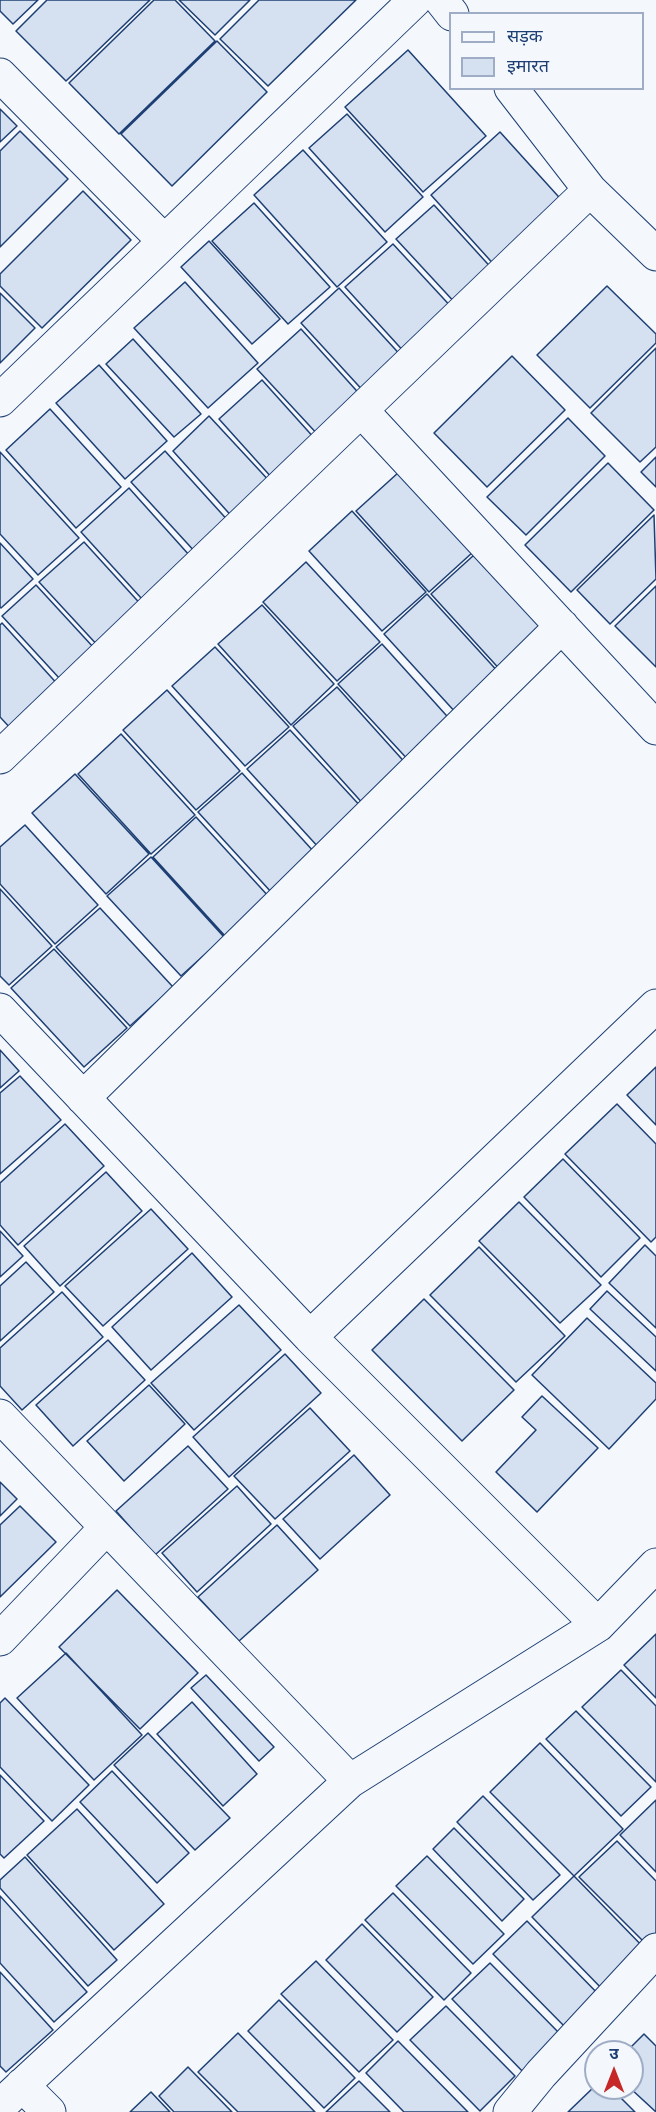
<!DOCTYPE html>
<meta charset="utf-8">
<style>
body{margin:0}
#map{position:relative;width:656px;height:2112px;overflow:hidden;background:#f4f7fb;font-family:Arial,"Noto Sans Devanagari",sans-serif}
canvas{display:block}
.legend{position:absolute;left:449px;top:12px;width:195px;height:78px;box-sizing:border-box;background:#f4f7fb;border:2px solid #9eadc5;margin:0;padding:8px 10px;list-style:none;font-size:18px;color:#1d3f73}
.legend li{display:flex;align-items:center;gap:12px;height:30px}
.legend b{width:30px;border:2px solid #9eadc5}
.north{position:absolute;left:584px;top:2040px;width:60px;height:60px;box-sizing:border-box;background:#f4f7fb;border:2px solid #9eadc5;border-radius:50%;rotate:0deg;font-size:16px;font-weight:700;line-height:24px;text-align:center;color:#1d3f73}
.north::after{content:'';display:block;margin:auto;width:21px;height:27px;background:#c62828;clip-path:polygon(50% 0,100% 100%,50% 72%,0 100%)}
</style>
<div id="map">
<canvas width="656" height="2112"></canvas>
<ul class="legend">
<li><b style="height:8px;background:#f4f7fb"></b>सड़क</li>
<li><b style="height:16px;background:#d5e0f0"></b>इमारत</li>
</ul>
<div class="north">उ</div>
</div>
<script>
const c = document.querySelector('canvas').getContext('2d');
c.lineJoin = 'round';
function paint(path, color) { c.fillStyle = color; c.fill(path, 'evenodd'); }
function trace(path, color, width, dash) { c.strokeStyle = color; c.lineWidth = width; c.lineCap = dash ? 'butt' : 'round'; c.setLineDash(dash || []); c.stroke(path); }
const building = new Path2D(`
 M0,0H38L13,24L0,11Z
 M47,0H150L66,81L16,31Z
 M154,0H175L215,41L119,134L69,83Z
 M179,0H250L215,35Z
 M259,0H356L268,86L220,39Z
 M217,41L267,92L172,186L121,134Z
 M408,50L486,136L423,192L345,107Z
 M0,109L17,126L0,142Z
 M347,114L423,197L385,232L309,148Z
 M20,131L68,179L0,247V151Z
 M500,132L567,206L498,269L431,195Z
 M303,150L387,242L337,287L254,195Z
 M83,191L131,240L42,328L0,286V274Z
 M254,203L330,287L288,324L212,241Z
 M434,205L496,273L458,306L396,239Z
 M209,241L280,319L252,344L181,267Z
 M393,244L455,311L407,355L345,287Z
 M185,282L258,363L208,408L134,328Z
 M607,286L656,334V343L590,408L537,355Z
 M339,288L405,360L367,395L301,323Z
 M0,293L35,328L0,363Z
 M301,329L364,399L320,437L257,369Z
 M133,339L201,414L174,437L106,364Z
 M656,348V447L640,462L591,413Z
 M512,356L565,410L487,487L434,433Z
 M99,365L167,441L125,479L56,403Z
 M262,380L316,440L273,479L219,419Z
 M50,409L121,487L76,528L6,450Z
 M209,416L273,485L235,520L173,451Z
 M568,418L605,456L526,535L487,497Z
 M165,451L231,524L197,554L131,482Z
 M0,452L79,538L38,575L0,534Z
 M656,457V487L641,472Z
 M608,463L654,510L571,592L525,545Z
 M399,472L473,552L429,592L356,511Z
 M129,488L190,556L142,599L81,532Z
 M352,511L426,592L382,631L309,551Z
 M654,515L656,579L610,624L577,590Z
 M84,542L145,609L100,648L39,582Z
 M0,543L33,579L1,608L0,607Z
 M474,555L548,634L504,674L431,594Z
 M306,562L380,642L337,681L263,602Z
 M36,585L94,648L60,679L2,616Z
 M656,586V667L615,626Z
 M427,594L501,675L457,714L384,634Z
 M262,605L334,684L291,725L218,644Z
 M2,623L61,688L13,731L0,717V625Z
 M382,644L455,725L412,764L338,684Z
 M215,647L289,727L245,766L172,686Z
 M337,687L409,767L366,807L293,726Z
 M167,690L240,771L196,810L123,730Z
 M290,730L364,810L320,849L247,769Z
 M121,734L195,815L151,854L78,774Z
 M242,773L315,853L272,893L198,812Z
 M75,774L149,854L106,894L32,813Z
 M196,817L270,898L226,937L153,857Z
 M25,825L98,905L55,944L0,884V847Z
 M151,857L224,937L181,976L107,896Z
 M0,889L52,946L9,985L0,976Z
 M100,908L173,987L130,1026L56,947Z
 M54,949L127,1028L84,1067L11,988Z
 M0,1050L19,1071L0,1088Z
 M656,1067V1125L627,1095Z
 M20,1076L61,1120L0,1174V1093Z
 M617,1104L656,1144V1237L651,1242L565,1154Z
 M65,1124L104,1166L18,1245L0,1225V1183Z
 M563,1159L640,1238L601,1277L524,1197Z
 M106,1172L142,1211L60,1286L24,1246Z
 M519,1202L601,1285L560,1323L479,1241Z
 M151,1209L188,1249L103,1326L65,1286Z
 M0,1231L23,1256L0,1277Z
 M645,1245L656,1256V1328L609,1283Z
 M479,1247L565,1336L516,1382L430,1295Z
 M192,1253L232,1297L151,1370L112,1327Z
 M26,1262L54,1292L0,1341V1286Z
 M607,1291L656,1337V1371L590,1309Z
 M62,1292L103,1337L22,1410L0,1386V1348Z
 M424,1299L514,1390L462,1441L372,1350Z
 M239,1305L281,1350L194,1430L151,1383Z
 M587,1318L656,1383V1399L609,1449L532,1375Z
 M108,1340L145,1380L73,1446L36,1405Z
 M285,1354L321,1393L229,1477L193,1437Z
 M149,1385L185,1424L124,1481L87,1441Z
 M542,1396L598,1448L537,1512L496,1472L536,1430L522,1417Z
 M310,1408L350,1451L275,1519L234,1476Z
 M188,1446L228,1489L155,1555L116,1511Z
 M354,1455L390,1495L320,1559L283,1519Z
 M0,1482L17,1499L0,1516Z
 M237,1486L271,1524L197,1592L162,1553Z
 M20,1506L56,1542L0,1597V1525Z
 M277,1525L318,1570L239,1641L198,1597Z
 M117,1590L198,1673L140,1729L59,1647Z
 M656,1634V1698L624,1665Z
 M66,1653L142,1735L94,1780L17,1698Z
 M621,1670L656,1706V1782L582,1707Z
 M206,1675L274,1747L259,1761L191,1688Z
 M5,1698L89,1785L52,1821L0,1767V1703Z
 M192,1702L257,1774L223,1806L157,1734Z
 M576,1711L651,1787L621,1816L546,1739Z
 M148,1733L230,1818L195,1850L114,1765Z
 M540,1743L623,1829L574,1876L490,1792Z
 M112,1771L189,1853L157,1883L80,1802Z
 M0,1775L44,1821L4,1858L0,1854Z
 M483,1796L560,1875L533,1900L457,1822Z
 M656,1800V1872L620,1835Z
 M77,1809L164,1904L114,1950L27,1855Z
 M454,1828L524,1899L502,1921L433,1849Z
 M617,1841L656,1881V1943L650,1948L579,1877Z
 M427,1856L504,1934L473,1964L396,1886Z
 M25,1857L117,1960L88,1986L0,1888V1880Z
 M574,1876L650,1954L608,1995L532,1917Z
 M393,1893L471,1973L444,2000L365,1920Z
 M0,1896L87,1992L54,2022L0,1963Z
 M527,1921L604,2000L571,2033L493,1954Z
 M362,1924L433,1997L397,2032L326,1960Z
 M316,1961L393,2040L359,2072L281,1994Z
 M490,1963L565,2039L527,2076L452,1999Z
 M0,1972L53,2030L6,2072L0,2066Z
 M279,2000L355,2078L324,2108L248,2031Z
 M446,2006L515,2076L480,2111L410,2040Z
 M238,2033L315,2112H238L198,2072Z
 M644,2034L656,2046V2112L630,2088H632V2052H626Z
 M398,2041L468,2112H404L366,2073Z
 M188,2067L232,2112H174L159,2096Z
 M359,2081L390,2112H326Z
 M596,2085V2088H611L635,2112H568Z
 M151,2092L170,2112H130Z`);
paint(building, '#d5e0f0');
trace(building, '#1d3f73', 1.5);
const minor = new Path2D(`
 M441,0L452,14
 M0,75L164,241
 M511,88L590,190L656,254
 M0,400L415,0
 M361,410L656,728
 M0,757L590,190
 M0,1010L310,1337L598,1625
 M83,1098L562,626
 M310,1337L656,1006
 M0,1416L350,1781
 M0,1639L106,1528
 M22,2085L49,2112
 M0,2106L350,1781L598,1625L656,1565
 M510,2112L541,2074L656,1950`);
trace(minor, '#1d3f73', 35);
trace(minor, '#f4f7fb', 33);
</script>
